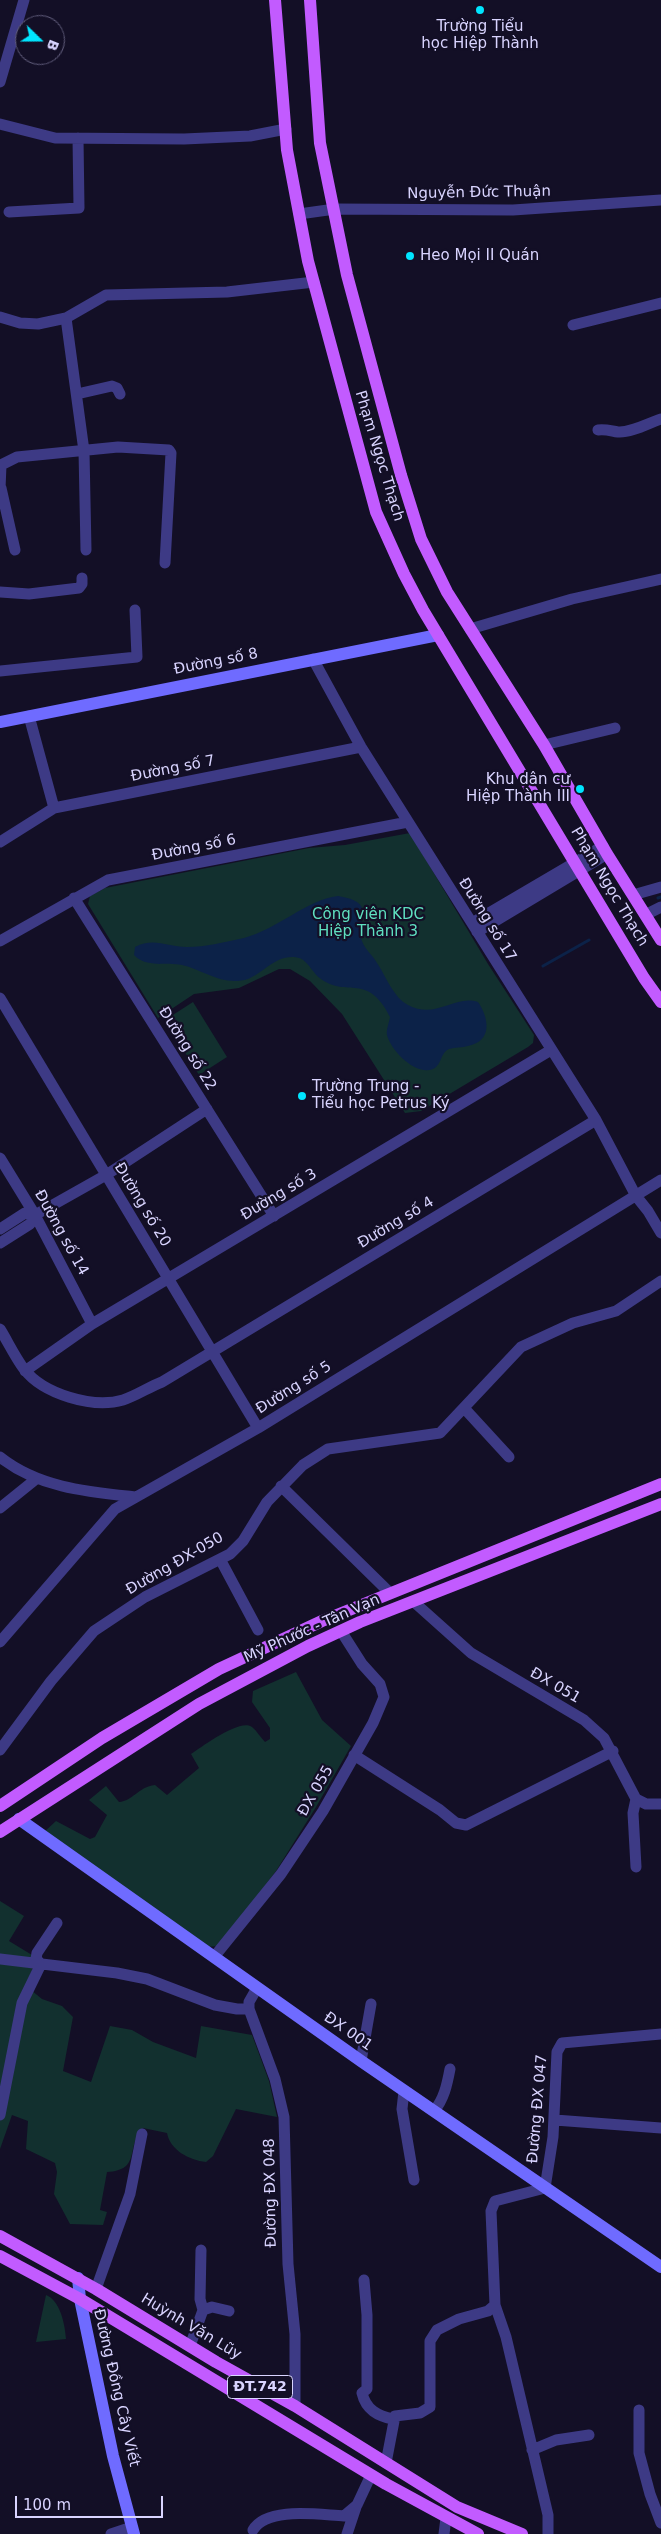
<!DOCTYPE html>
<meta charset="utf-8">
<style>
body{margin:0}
#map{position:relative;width:661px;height:2534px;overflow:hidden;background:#130f26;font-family:"DejaVu Sans",sans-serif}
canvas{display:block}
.north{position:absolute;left:15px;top:15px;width:50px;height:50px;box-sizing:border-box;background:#130f26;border:1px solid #625e7d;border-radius:50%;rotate:112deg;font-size:14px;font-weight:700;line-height:20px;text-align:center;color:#d9d4ff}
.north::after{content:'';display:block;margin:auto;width:18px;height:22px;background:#00e5ff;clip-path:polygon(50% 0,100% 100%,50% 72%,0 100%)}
.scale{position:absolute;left:15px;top:2496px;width:148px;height:22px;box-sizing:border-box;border:2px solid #d9d4ff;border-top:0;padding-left:6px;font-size:15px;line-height:18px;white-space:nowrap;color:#d9d4ff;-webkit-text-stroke:4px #130f26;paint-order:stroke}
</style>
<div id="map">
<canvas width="661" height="2534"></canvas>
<div class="north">B</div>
<div class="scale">100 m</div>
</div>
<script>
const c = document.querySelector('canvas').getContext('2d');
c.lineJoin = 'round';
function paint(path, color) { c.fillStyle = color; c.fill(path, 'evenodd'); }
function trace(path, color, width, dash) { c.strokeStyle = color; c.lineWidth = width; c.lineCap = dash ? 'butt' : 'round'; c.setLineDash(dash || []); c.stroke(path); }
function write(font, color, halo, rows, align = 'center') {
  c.font = font + ' "DejaVu Sans",sans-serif'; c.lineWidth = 4.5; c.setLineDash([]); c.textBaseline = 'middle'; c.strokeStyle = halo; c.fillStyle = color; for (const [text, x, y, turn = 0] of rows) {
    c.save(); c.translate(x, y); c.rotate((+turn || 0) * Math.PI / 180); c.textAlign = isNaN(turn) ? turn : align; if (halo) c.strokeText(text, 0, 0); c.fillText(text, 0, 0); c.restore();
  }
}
paint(new Path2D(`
 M410,833L488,964L534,1035L533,1043L528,1047L421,1111L405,1113L342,1014L310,981L290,969H279L239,988L194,994L158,1018L88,904L90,896L105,888L309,848L345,845Z
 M193,1002L227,1057L199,1075L165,1020Z
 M296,1672L322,1720L351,1746L316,1807L276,1871L219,1946L205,1947L43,1833L56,1821L90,1839L95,1837L107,1815L89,1800L106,1786L119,1802C133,1801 138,1787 155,1785L167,1795L199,1768L191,1754C202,1747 240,1718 252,1727C257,1731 260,1737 265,1742L270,1739V1728L252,1702L253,1691Z
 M0,1901L24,1916L9,1941L32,1955L34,1965L26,1986L42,1999L62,2006L73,2017L63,2071L91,2082L110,2026L132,2030L153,2042L196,2058L201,2026L252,2035L269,2081L277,2117L236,2109L213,2156L206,2162C189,2160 170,2150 167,2133L143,2128C125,2147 142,2170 107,2172L100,2210L107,2212L103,2225L70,2224L54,2194L57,2172L55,2163L26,2149L28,2121L12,2115L0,2149Z
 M46,2295C60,2300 65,2324 66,2339L36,2342Z`), '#12302f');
paint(new Path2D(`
 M338,896C380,903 354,920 362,941C365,950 373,955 377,963C386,976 393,997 408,1005C436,1020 455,994 478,1002C489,1018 493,1041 468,1046C462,1048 455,1047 449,1049C440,1053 442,1065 433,1069C416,1076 391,1051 387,1035C386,1030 389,1023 390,1017C368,972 347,998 321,979C310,971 307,956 292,957C274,957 263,973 248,979C223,987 204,970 182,965C167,962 146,968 134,955L135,947C154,937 167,947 187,947C205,947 226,942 244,938C278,929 306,900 338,896Z`), '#0c2248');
trace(new Path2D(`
 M658,898L661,897
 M543,966L589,940`), '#0c2248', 3);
trace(new Path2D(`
 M0,82L24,0
 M0,124L55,138L184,139L250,136L286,129
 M9,212L79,208L78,138
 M299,214L335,209L513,210L661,200
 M0,317L20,323L38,324L66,318L106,295L227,292L314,282
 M66,318L84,451L86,550
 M573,325L661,303
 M77,394L112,386L117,388L120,394
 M598,430C606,429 611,431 618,432C631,433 649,423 661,419
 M1,488L15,550
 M0,489L1,465L17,457L118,447L169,450L171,453L165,563
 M0,592L29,594L79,588L82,584V578
 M470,629L572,599L661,579
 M313,659L361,747L596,1120L636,1196L648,1211L661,1233
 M0,671L137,657L135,610
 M29,716L54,808
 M544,745L615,728
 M0,842L54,808L361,747
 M633,895L661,887
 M74,898L274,1216
 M645,915L661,907
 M472,923L603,846
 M477,932L607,854
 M0,941L108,880L408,822
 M0,998L258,1428
 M0,1158L35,1215L92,1324
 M0,1229L25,1213L35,1215
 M0,1243L30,1224L35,1215L106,1175L207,1109
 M0,1329C8,1342 15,1357 24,1369C43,1394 93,1409 123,1400C136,1396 149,1387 162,1382L596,1120
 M25,1371L92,1324L551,1050
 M464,1408L509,1457
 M0,1457C39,1488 89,1492 136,1497
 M281,1486L390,1593
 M0,1508L36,1479
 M220,1559L258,1630
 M414,1602L471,1653L584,1720L604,1738L636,1799L646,1804H661
 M0,1642L115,1509L258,1428L661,1180
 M0,1750L51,1681L94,1631L145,1597L230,1554L243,1541L267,1502L303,1465L328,1449L440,1433L521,1347L573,1323L616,1311L661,1281
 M354,1755L440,1810L456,1823L466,1825L613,1751
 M636,1799L633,1813L636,1867
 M214,1957L281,1874L323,1811L373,1723L384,1697L380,1684L362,1664L341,1631
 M0,1959L117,1973L147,1979L215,2005L237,2009H249
 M41,1964L36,1959L37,1953L57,1923
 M257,1988L249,2002V2009L275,2079L284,2117L288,2264L295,2334V2406
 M361,2061L371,2004
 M404,2091L402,2109L414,2180
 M434,2111C444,2099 447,2085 450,2069
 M0,2115L22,2003L41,1964
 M555,2120L661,2128
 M201,2250L200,2299L203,2310
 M364,2280L367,2315V2389L362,2393C366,2410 378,2416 393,2419
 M96,2289L130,2194L142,2134
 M495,2305L506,2337L548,2515V2534
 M190,2346L203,2310L212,2307L229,2311
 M639,2410V2453L650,2494L661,2523
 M532,2450L556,2440L589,2435
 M386,2463L395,2416L420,2413L430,2407V2341L437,2330L459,2319L488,2311L495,2305L491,2211L495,2201L545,2188L553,2137L557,2052L562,2043L661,2034
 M253,2530C267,2506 320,2515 344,2516L357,2505L371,2475
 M111,2534L132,2527
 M347,2534L356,2507
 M444,2534L446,2518`), '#3d3a85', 11);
trace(new Path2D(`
 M0,722L438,635
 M19,1819L361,2061L661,2267
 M78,2278L80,2299L113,2456L134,2534`), '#6f6bff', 12);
trace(new Path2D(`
 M275,0L287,150L308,261L376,512L404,574L423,610L644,978L661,1002
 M310,0L320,143L347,275L401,475L421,539L447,592L544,745L607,854L661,940
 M0,1806L102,1738L219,1669L322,1621L661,1484
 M0,1832L199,1704L308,1646L360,1622L661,1504
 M0,2236L96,2289L216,2362L295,2406L457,2507L522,2534
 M0,2256L80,2299L386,2484L478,2534`), '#c25bff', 12);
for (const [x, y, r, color] of [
 [480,10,5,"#00e5ff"],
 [410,256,5,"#00e5ff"],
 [580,789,5,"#00e5ff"],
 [302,1096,5,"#00e5ff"]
]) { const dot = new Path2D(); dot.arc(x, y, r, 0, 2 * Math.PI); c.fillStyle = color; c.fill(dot); trace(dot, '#130f26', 2); }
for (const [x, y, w] of [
 [260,2387,65]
]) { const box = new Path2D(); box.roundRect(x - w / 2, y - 11.5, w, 23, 4); c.fillStyle = '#130f26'; c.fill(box); trace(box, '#d9d4ff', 1); }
write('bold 14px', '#d9d4ff', null, [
 ["ĐT.742",260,2387]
]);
write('15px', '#d9d4ff', '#130f26', [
 ["Trường Tiểu",480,27,"center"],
 ["học Hiệp Thành",480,44,"center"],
 ["Heo Mọi II Quán",420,256],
 ["Khu dân cư",570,780,"right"],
 ["Hiệp Thành III",570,797,"right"],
 ["Trường Trung -",312,1087],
 ["Tiểu học Petrus Ký",312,1104]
], 'left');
write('15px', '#d9d4ff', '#130f26', [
 ["Nguyễn Đức Thuận",479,193,-1],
 ["Phạm Ngọc Thạch",379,456,73],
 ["Đường số 8",216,662,-11],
 ["Đường số 7",173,769,-11],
 ["Đường số 6",194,848,-11],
 ["Phạm Ngọc Thạch",609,887,59],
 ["Đường số 17",487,920,58],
 ["Đường số 22",187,1049,58],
 ["Đường số 3",279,1195,-31],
 ["Đường số 20",142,1205,59],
 ["Đường số 4",396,1223,-31],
 ["Đường số 14",61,1233,61],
 ["Đường số 5",294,1388,-32],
 ["Đường ĐX-050",175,1564,-30],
 ["Mỹ Phước - Tân Vạn",312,1629,-24],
 ["ĐX 051",555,1686,30],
 ["ĐX 055",316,1791,-60],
 ["ĐX 001",348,2032,35],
 ["Đường ĐX 047",538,2109,-85],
 ["Đường ĐX 048",271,2193,-91],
 ["Huỳnh Văn Lũy",191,2327,31],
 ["Đường Đồng Cây Viết",116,2388,77]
]);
write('15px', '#5fe0c0', '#130f26', [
 ["Công viên KDC",368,915],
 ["Hiệp Thành 3",368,932]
]);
</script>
